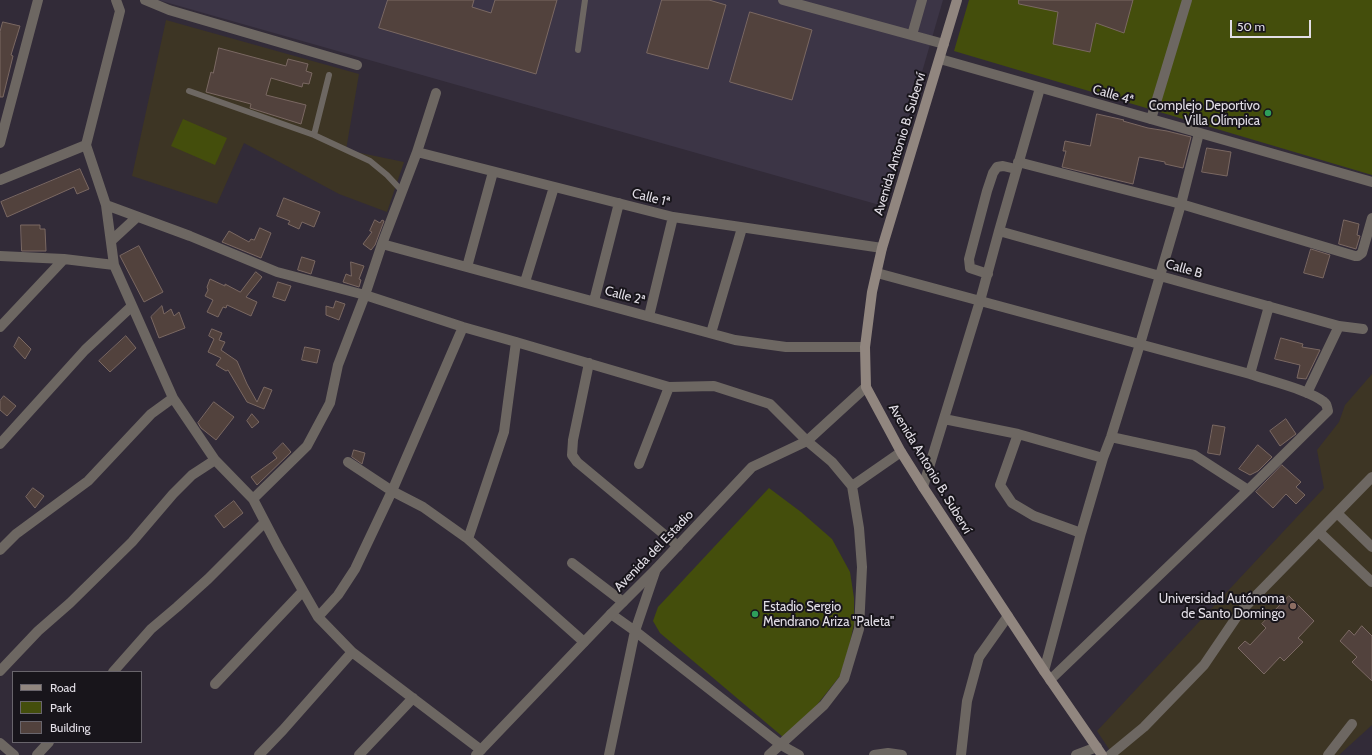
<!DOCTYPE html>
<meta charset="utf-8">
<style>
body{margin:0}
#map{position:relative;width:1372px;height:755px;overflow:hidden;background:#322b38;font-family:Cabin,sans-serif}
canvas{display:block}
.legend{position:absolute;left:12px;top:671px;width:130px;height:72px;box-sizing:border-box;background:#18151b;border:1px solid #69656c;margin:0;padding:5px 7px;list-style:none;font-size:12px;color:#e2dee6}
.legend li{display:flex;align-items:center;gap:8px;height:20px}
.legend b{width:20px;border:1px solid #69656c}
.scale{position:absolute;left:1230px;top:20px;width:81px;height:18px;box-sizing:border-box;border:2px solid #e2dee6;border-top:0;padding-left:5px;font-size:12px;line-height:14px;white-space:nowrap;color:#e2dee6;-webkit-text-stroke:3px #18151b;paint-order:stroke}
</style>
<div id="map">
<canvas width="1372" height="755"></canvas>
<ul class="legend">
<li><b style="height:5px;background:#91867f"></b>Road</li>
<li><b style="height:11px;background:#444e0c"></b>Park</li>
<li><b style="height:11px;background:#52423d"></b>Building</li>
</ul>
<div class="scale">50 m</div>
</div>
<script>
const c = document.querySelector('canvas').getContext('2d');
c.lineJoin = 'round';
function paint(path, color) { c.fillStyle = color; c.fill(path, 'evenodd'); }
function trace(path, color, width, dash) { c.strokeStyle = color; c.lineWidth = width; c.lineCap = dash ? 'butt' : 'round'; c.setLineDash(dash || []); c.stroke(path); }
function write(font, color, halo, rows, align = 'center') {
  c.font = font + ' Cabin,sans-serif'; c.lineWidth = 4; c.setLineDash([]); c.textBaseline = 'middle'; c.strokeStyle = halo; c.fillStyle = color; for (const [text, x, y, turn = 0] of rows) {
    c.save(); c.translate(x, y); c.rotate((+turn || 0) * Math.PI / 180); c.textAlign = isNaN(turn) ? turn : align; if (halo) c.strokeText(text, 0, 0); c.fillText(text, 0, 0); c.restore();
  }
}
paint(new Path2D(`
 M158,0H943L883,206Z`), '#3c3546');
paint(new Path2D(`
 M166,20L359,74L346,150L404,162L387,212L339,194L244,143L217,204L132,176Z
 M1372,374V725L1339,755H1113L1097,731L1324,488L1317,450L1339,422L1345,405Z`), '#3d3524');
paint(new Path2D(`
 M969,0H1372V175L954,51Z
 M183,119L227,138L215,165L171,146Z
 M769,488L801,512L832,539L850,572L854,598V624L849,647L840,676L816,706L783,737L660,633L653,621L658,607Z`), '#444e0c');
const building = new Path2D(`
 M388,0H474L472,7L491,13L495,0H557L536,74L379,28Z
 M662,0H709L726,5L708,69L647,53Z
 M1019,0H1133L1124,33L1096,23L1090,52L1053,44L1058,12L1019,4Z
 M750,12L812,30L792,100L730,82Z
 M3,22L20,26L11,55L13,56L3,97H0V32Z
 M219,48L286,66L288,59L308,64L306,71L312,73L309,84L303,83L302,87L271,78L266,95L306,105L301,124L250,108L251,104L206,92L211,72L213,73Z
 M1097,114L1124,120L1123,121L1148,128L1167,131L1191,137L1183,168L1165,164V162L1139,157L1133,184L1062,167L1066,151H1063L1065,141L1090,146Z
 M1207,148L1231,152L1227,176L1202,172Z
 M80,169L89,189L77,194L74,187L7,217L1,202Z
 M284,198L320,212L314,227L302,222L299,229L288,224L290,221L277,216Z
 M375,220L380,223L382,220L384,221L375,245L371,250L363,244L372,232L370,231Z
 M1344,220L1359,224L1357,235L1360,236L1356,249L1339,244Z
 M21,225H40V229H45L46,251H22Z
 M260,228L271,233L261,258L222,242L229,231L249,242L251,239L254,240Z
 M139,246L163,292L144,302L120,256Z
 M1311,249L1330,255L1323,278L1304,273Z
 M302,257L315,261L311,274L298,270Z
 M351,262L364,266L359,279L361,280L359,287L343,282L346,274L351,276Z
 M256,272L262,277L246,297L257,302L251,316L227,305L226,308L223,307L218,317L207,312L213,300L205,296L208,290L207,287L210,279L225,286V284L240,292Z
 M278,282L291,286L285,301L273,297Z
 M336,301L345,304L339,320L326,315V306L333,308Z
 M162,306L164,314L171,309L174,316L179,312L185,328L159,338L151,317Z
 M212,329L222,333L219,340L225,342L221,350L237,361L247,384L257,402L264,387L272,390L264,409L247,402L228,370L226,371L216,365L221,358L208,352L214,339L209,336Z
 M126,336L136,348L110,372L99,361Z
 M19,337L31,349L25,359L14,347Z
 M1281,338L1303,344L1302,347L1320,350L1306,379L1297,378L1300,365L1275,359Z
 M305,347L320,350L317,363L302,360Z
 M4,396L16,406L7,416L0,410V401Z
 M214,402L234,417L216,440L201,428L198,423Z
 M252,414L259,422L252,428L247,421Z
 M1286,419L1296,434L1280,446L1270,431Z
 M1213,425L1225,427L1220,455L1208,453Z
 M283,443L291,452L257,485L251,477L277,458L273,453Z
 M1258,445L1272,457L1258,471L1250,475L1239,469Z
 M354,450L365,453L362,464L352,457Z
 M1282,465L1301,482L1296,487L1305,495L1296,504L1286,494L1273,508L1256,492Z
 M33,488L44,496L35,508L26,497Z
 M234,501L243,513L224,528L215,516Z
 M1289,596L1314,621L1298,638L1303,642L1284,661L1280,657L1264,674L1238,648L1245,641L1250,645L1266,628L1262,624Z
 M1362,626L1372,636V681L1352,662L1357,657L1340,641L1349,630L1354,635Z`);
paint(building, '#52423d');
trace(building, '#7a6862', 1);
trace(new Path2D(`
 M578,50L585,0
 M189,91L314,135L370,161L387,175L402,191
 M314,135L329,75`), '#6d6762', 6);
trace(new Path2D(`
 M116,0L120,11L86,145L106,205L114,265L173,398L215,460L253,499L278,547L318,617L352,652L481,750
 M145,0L169,10L357,65
 M783,0L944,44
 M912,35L922,0
 M1151,119L1187,0
 M0,143L38,0
 M417,152L673,217L882,248
 M1018,162L1181,204L1355,256H1358L1362,253L1372,218
 M0,180L86,145
 M106,205L190,236L277,272L365,295L463,327L516,342L669,387L714,386L770,404L807,441L832,462L852,486L859,528L862,567L859,629L844,679L824,705L769,755
 M999,231L1339,326L1363,329
 M111,241L137,217
 M382,244L735,340L786,347H865
 M0,256L64,259L114,265
 M467,267L493,172
 M877,273L1250,374C1270,381 1309,390 1324,402C1327,404 1327,407 1328,411L1248,490L1050,680
 M988,274L970,268L969,259L987,191L993,173L997,167L1003,166L1016,169
 M525,282L554,187
 M594,301L619,203
 M649,316L673,217
 M0,327L64,259
 M711,333L742,228
 M589,363L573,440L572,455L577,462L678,546
 M1250,374L1269,306
 M1307,393L1339,326
 M944,419L1018,434L1103,458
 M1018,434L1000,485L1012,503L1034,516L1081,533
 M1111,437L1194,455L1248,490
 M0,444L85,350L132,306
 M348,462L392,491L423,507L468,539L584,642
 M639,464L669,387
 M852,486L901,452
 M923,487L980,301L999,231L1040,88
 M253,499L307,446L330,403L338,365L365,295L382,244L417,152L436,93
 M1338,514L1372,547
 M1319,532L1372,582
 M468,539L504,432L516,342
 M0,550L16,534L88,481L151,414L173,398
 M572,563L623,602
 M611,614L635,631L781,745L799,755
 M318,617L338,595L355,569L392,491L463,327
 M0,671L38,631L70,603L132,542L173,494L192,475L215,460
 M1044,671L1081,533L1103,458L1111,437L1140,344L1181,204L1199,133
 M113,672L151,629L177,607L208,579L265,522
 M215,684L303,591
 M0,743L14,755
 M37,755L49,742
 M259,755L283,730L352,652
 M359,755L413,698
 M609,755L635,631L656,569
 M874,755L888,753L902,755
 M961,755L967,701L979,657L1008,616
 M1076,755L1097,747
 M1110,755L1144,727L1204,665L1240,612L1372,477
 M1328,755L1352,724`), '#6d6762', 10);
trace(new Path2D(`
 M940,59L1372,182
 M476,755L611,614L656,569L752,467L807,441L866,387`), '#6d6762', 10);
trace(new Path2D(`
 M957,0L882,248L872,292L865,347L866,387L901,452L923,487L1044,671L1102,755`), '#91867f', 10);
for (const [x, y, r, color] of [
 [1268,113,4,"#2e9e5b"],
 [1293,606,4,"#8d6e63"],
 [755,614,4,"#2e9e5b"]
]) { const dot = new Path2D(); dot.arc(x, y, r, 0, 2 * Math.PI); c.fillStyle = color; c.fill(dot); trace(dot, '#18151b', 1.5); }
write('13px', '#e2dee6', '#18151b', [
 ["Calle 4ª",1113,95,16],
 ["Avenida Antonio B. Suberví",900,144,-73],
 ["Calle 1ª",651,198,14],
 ["Calle B",1184,269,16],
 ["Calle 2ª",625,296,15],
 ["Avenida Antonio B. Suberví",930,469,59],
 ["Avenida del Estadio",654,551,-46]
]);
write('13px', '#e2dee6', '#18151b', [
 ["Complejo Deportivo",1260,106],
 ["Villa Olímpica",1260,121],
 ["Universidad Autónoma",1285,599],
 ["de Santo Domingo",1285,614],
 ["Estadio Sergio",763,607,"left"],
 ["Mendrano Ariza \"Paleta\"",763,622,"left"]
], 'right');
</script>
